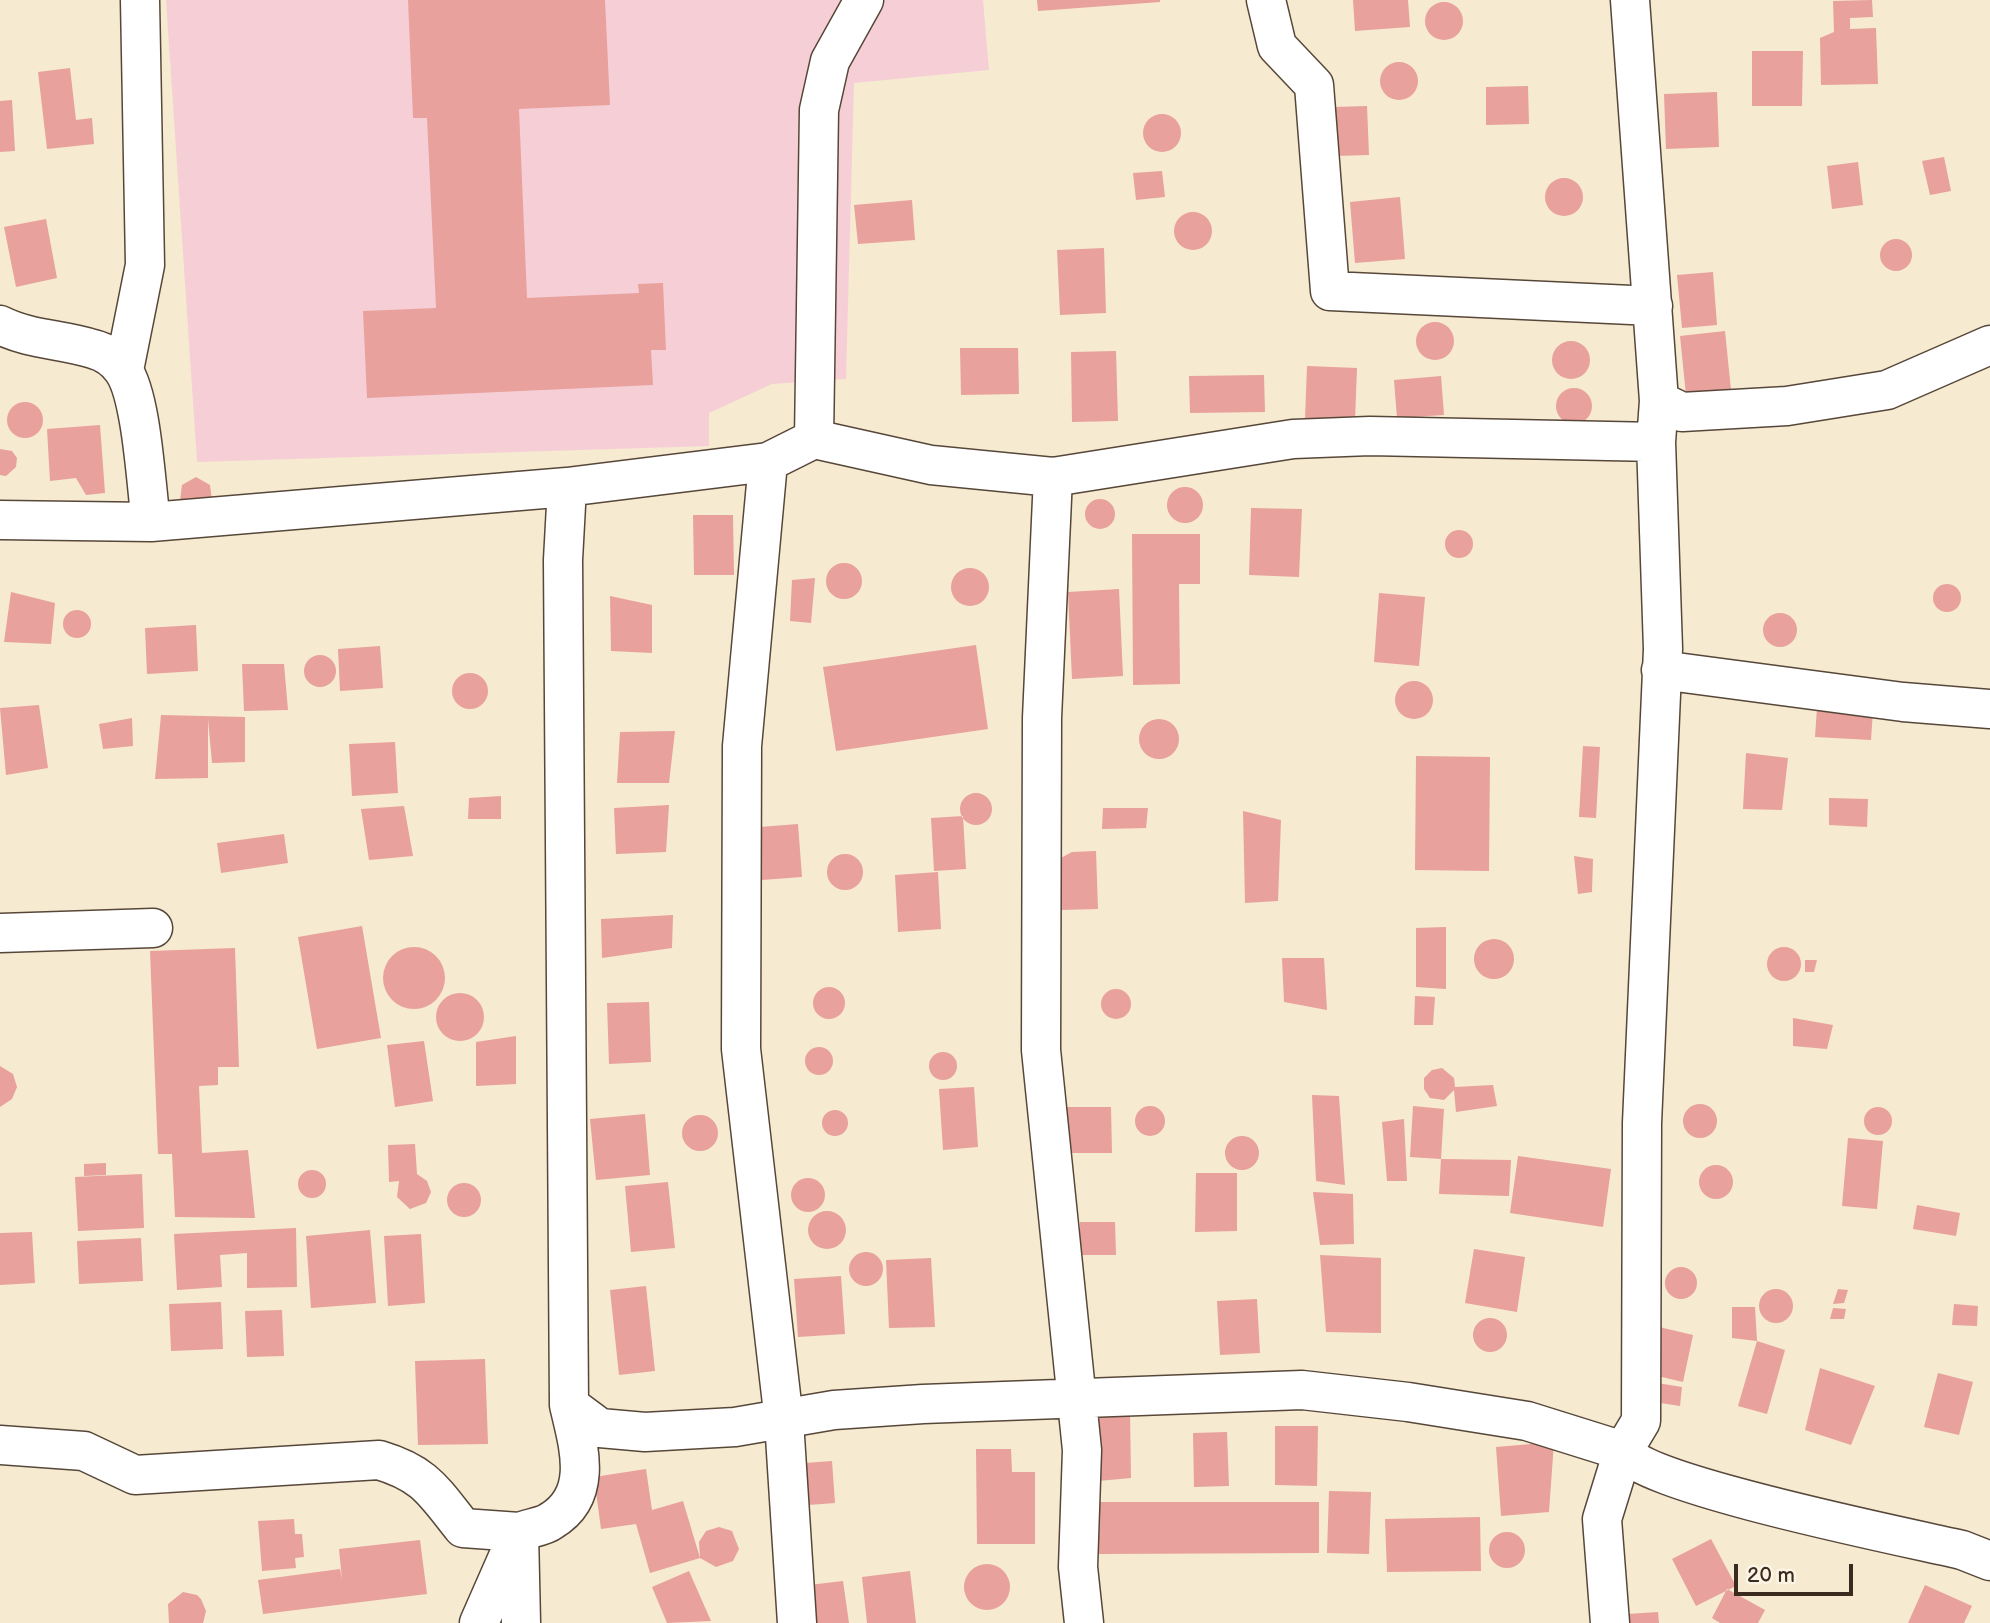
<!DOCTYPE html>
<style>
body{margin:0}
#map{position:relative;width:1990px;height:1623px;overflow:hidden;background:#f6ead1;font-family:"Balsamiq Sans",sans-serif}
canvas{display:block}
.scale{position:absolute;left:1734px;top:1564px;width:119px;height:32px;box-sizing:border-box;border:4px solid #3b2a1e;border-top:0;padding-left:9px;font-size:21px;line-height:24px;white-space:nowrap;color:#3b2a1e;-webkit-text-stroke:5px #fcf5e5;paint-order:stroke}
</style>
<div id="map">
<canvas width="1990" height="1623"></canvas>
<div class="scale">20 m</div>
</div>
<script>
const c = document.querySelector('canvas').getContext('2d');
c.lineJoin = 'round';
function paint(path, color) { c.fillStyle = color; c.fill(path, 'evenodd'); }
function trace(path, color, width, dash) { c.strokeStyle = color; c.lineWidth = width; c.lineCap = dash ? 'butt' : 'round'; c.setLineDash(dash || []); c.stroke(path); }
paint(new Path2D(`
 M166,0H983L989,70L854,83L846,379L772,384L709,413V446L197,462Z`), '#f6cfd6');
paint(new Path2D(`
 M408,0H605L610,105L519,109L527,298L639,293L638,284L663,283L666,350H651L653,385L367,398L363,311L436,308L427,118H413Z
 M1037,0H1160V2L1038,11Z
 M1353,0H1408L1410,27L1355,31Z
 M1872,0L1873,17L1850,18V29L1876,28L1878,84L1821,85L1820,38L1834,32L1833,1Z
 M1425 21a19 19 0 1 1 38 0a19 19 0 1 1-38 0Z
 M1752,51H1803L1802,106H1752Z
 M1380 81a19 19 0 1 1 38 0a19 19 0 1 1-38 0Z
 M70,68L76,120L92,118L94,144L47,149L38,72Z
 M1528,86L1529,124L1486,125V87Z
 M1717,92L1719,147L1666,149L1664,94Z
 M12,100L15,151L0,152V101Z
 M1367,106L1369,155L1335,156L1334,107Z
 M1143 133a19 19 0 1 1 38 0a19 19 0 1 1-38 0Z
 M1944,157L1951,191L1930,195L1922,161Z
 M1858,162L1863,205L1832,209L1827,166Z
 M1162,171L1165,197L1136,200L1133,173Z
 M1545 197a19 19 0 1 1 38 0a19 19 0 1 1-38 0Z
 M1400,197L1405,259L1355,263L1350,202Z
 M912,200L915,240L858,244L854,205Z
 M1174 231a19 19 0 1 1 38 0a19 19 0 1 1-38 0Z
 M46,219L57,278L16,287L4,227Z
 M1880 255a16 16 0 1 1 32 0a16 16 0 1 1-32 0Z
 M1104,248L1106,313L1060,315L1057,250Z
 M1713,272L1717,325L1682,328L1677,275Z
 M1416 341a19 19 0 1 1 38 0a19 19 0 1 1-38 0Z
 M1725,331L1731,390L1686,395L1680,336Z
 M1552 360a19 19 0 1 1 38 0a19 19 0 1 1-38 0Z
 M960,348H1018L1019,394L961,395Z
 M1116,351L1118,421L1072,422L1071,352Z
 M1307,366L1357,368L1355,421L1305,419Z
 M1264,375L1265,412L1190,413L1189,376Z
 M1441,376L1444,415L1397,418L1394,380Z
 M1556 406a18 18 0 1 1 36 0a18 18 0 1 1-36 0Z
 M7 420a18 18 0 1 1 36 0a18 18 0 1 1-36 0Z
 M100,425L105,493L86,495L76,478L50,481L47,429Z
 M0,449L12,451L17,458L16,467L6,476L0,475Z
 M196,477L210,485L212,501H180L182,485Z
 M1167 505a18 18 0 1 1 36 0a18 18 0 1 1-36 0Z
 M1085 514a15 15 0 1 1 30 0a15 15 0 1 1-30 0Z
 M1251,508L1302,509L1299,577L1249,575Z
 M693,515H733L734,575H694Z
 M1445 544a14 14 0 1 1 28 0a14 14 0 1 1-28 0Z
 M1132,534H1200V584H1179L1180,684L1133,685Z
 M826 581a18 18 0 1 1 36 0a18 18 0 1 1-36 0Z
 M951 587a19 19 0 1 1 38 0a19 19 0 1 1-38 0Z
 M815,578L811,623L790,621L792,580Z
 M1933 598a14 14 0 1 1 28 0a14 14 0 1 1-28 0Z
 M1119,589L1123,676L1072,679L1068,592Z
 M11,592L55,603L51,644L4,642Z
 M1379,593L1425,597L1419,666L1374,662Z
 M610,596L652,605V653L611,651Z
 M63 624a14 14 0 1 1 28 0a14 14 0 1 1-28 0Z
 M1763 630a17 17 0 1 1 34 0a17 17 0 1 1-34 0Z
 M196,625L198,671L147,674L145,628Z
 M976,645L988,729L836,751L823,667Z
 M380,646L383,688L340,691L338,649Z
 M304 671a16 16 0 1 1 32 0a16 16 0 1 1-32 0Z
 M242,664H284L288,710L244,711Z
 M452 691a18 18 0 1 1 36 0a18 18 0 1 1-36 0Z
 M1395 700a19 19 0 1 1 38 0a19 19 0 1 1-38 0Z
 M39,705L48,768L6,775L0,708Z
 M1817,708L1873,710L1871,740L1815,737Z
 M161,715L245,717V762L212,763L208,719V778L155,779Z
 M132,718L133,746L103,749L99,724Z
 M1139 739a20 20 0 1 1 40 0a20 20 0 1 1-40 0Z
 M675,731L669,783H617L620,732Z
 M395,742L398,793L352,796L349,744Z
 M1583,746L1600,747L1596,818L1579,817Z
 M1746,753L1788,758L1782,810L1743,809Z
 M1416,756L1490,757L1489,871L1415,870Z
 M960 809a16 16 0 1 1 32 0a16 16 0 1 1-32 0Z
 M501,796V819H468L469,798Z
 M1829,798L1868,799L1867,827L1829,825Z
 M669,805L666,852L616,854L614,808Z
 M404,806L413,856L369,860L361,809Z
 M1103,808H1148L1146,828L1102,829Z
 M1243,811L1281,820L1278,901L1245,903Z
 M963,816L966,869L934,871L931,818Z
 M798,824L802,877L762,880L759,827Z
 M284,834L288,863L221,873L217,843Z
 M1096,851L1098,909L1061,910L1059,859L1072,852Z
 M827 872a18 18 0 1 1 36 0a18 18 0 1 1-36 0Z
 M1574,856L1593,859L1592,892L1578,894Z
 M938,872L941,929L898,932L895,875Z
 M673,915L672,948L602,958L601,919Z
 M362,926L381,1038L317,1049L298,937Z
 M1446,927V989L1416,987V928Z
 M1474 959a20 20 0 1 1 40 0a20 20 0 1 1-40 0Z
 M1767 964a17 17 0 1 1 34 0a17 17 0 1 1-34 0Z
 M383 978a31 31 0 1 1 62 0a31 31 0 1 1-62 0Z
 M235,948L239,1067H218V1085L199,1086L202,1153L248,1150L255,1218L175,1217L172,1154H158L150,951Z
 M1282,958H1324L1327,1010L1284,1002Z
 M1805,960H1817L1814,972H1805Z
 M813 1003a16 16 0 1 1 32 0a16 16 0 1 1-32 0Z
 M1101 1004a15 15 0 1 1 30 0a15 15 0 1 1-30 0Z
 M436 1017a24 24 0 1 1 48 0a24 24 0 1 1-48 0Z
 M1415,996L1435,997L1433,1025H1414Z
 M649,1002L651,1062L609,1064L607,1003Z
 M1793,1018L1833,1025L1827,1049L1793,1046Z
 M516,1036V1084L476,1086V1042Z
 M424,1041L433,1101L395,1107L387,1045Z
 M805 1061a14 14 0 1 1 28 0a14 14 0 1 1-28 0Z
 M929 1066a14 14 0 1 1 28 0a14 14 0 1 1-28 0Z
 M0,1066L13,1074L17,1087L12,1099L0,1107Z
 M1442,1068L1454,1078L1455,1087L1493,1085L1497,1106L1456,1112L1454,1090L1444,1100L1430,1098L1424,1089V1078L1432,1070Z
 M974,1087L978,1147L943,1150L939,1089Z
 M1312,1095L1339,1096L1345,1185L1316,1181Z
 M1683 1121a17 17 0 1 1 34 0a17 17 0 1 1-34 0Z
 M1413,1106L1444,1109L1441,1159L1410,1157Z
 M1135 1121a15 15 0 1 1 30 0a15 15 0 1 1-30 0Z
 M1864 1121a14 14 0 1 1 28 0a14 14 0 1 1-28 0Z
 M1065,1107H1111L1112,1153H1066Z
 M822 1123a13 13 0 1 1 26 0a13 13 0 1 1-26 0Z
 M645,1114L650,1175L596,1180L590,1119Z
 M682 1133a18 18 0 1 1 36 0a18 18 0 1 1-36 0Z
 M1404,1119L1407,1181H1387L1382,1122Z
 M1225 1153a17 17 0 1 1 34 0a17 17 0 1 1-34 0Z
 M1848,1138L1883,1141L1877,1209L1842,1206Z
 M415,1144L417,1174L427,1181L431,1192L426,1203L410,1209L397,1197L399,1181L389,1182L388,1145Z
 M1518,1156L1611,1169L1603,1227L1510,1213Z
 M1441,1159L1511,1160L1509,1196L1439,1194Z
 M106,1163V1175L84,1176V1164Z
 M1699 1182a17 17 0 1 1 34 0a17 17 0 1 1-34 0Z
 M298 1184a14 14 0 1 1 28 0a14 14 0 1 1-28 0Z
 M1196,1173H1237V1231L1195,1232Z
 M142,1174L144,1228L78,1231L75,1177Z
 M791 1195a17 17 0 1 1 34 0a17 17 0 1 1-34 0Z
 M668,1182L675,1248L631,1252L625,1186Z
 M447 1200a17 17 0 1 1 34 0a17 17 0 1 1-34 0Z
 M1313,1192L1353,1194L1354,1244L1320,1245Z
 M1917,1205L1960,1213L1956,1236L1913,1229Z
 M808 1230a19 19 0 1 1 38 0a19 19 0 1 1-38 0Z
 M1080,1222H1115L1116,1255H1080Z
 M296,1228L297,1287L247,1288V1253L220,1255L222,1287L177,1290L174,1234Z
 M370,1230L376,1303L311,1308L306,1236Z
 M32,1232L35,1283L0,1285V1233Z
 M421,1234L425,1303L388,1306L384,1236Z
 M141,1238L143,1281L79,1284L77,1241Z
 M1474,1249L1525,1257L1517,1312L1465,1303Z
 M849 1269a17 17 0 1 1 34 0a17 17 0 1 1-34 0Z
 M1320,1255L1381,1258V1333L1326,1332Z
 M931,1258L935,1327L889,1328L886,1260Z
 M1665 1283a16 16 0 1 1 32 0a16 16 0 1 1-32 0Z
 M841,1276L845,1334L798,1337L794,1279Z
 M646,1286L655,1371L619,1375L610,1290Z
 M1838,1289L1848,1290L1844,1303L1833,1304Z
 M1759 1306a17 17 0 1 1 34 0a17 17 0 1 1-34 0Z
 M1257,1299L1260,1353L1220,1355L1217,1301Z
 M221,1302L223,1349L171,1351L169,1304Z
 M1954,1304L1978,1306L1977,1326L1952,1325Z
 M1732,1307H1755L1757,1341L1732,1338Z
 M1833,1308L1846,1309L1844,1319H1830Z
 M282,1310L284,1356L247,1357L245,1311Z
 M1473 1335a17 17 0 1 1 34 0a17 17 0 1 1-34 0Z
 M1655,1326L1693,1335L1683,1382L1645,1373Z
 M1757,1341L1785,1350L1767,1414L1738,1406Z
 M485,1359L488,1444L418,1445L415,1361Z
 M1820,1368L1875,1386L1851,1445L1805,1430Z
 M1938,1373L1973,1382L1959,1435L1924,1427Z
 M1651,1382L1682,1387L1680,1406L1648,1401Z
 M1094,1407L1130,1410L1131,1478L1098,1481Z
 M1275,1426H1318L1317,1486L1275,1485Z
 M1227,1432L1229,1486L1194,1487L1193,1433Z
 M1554,1442L1549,1512L1501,1516L1496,1447Z
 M976,1449H1011L1012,1472H1035V1544H977Z
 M832,1461L835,1503L795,1506L792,1464Z
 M646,1469L652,1510L683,1501L700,1558L699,1542L706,1531L719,1527L732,1531L739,1549L733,1561L716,1567L700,1558L650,1573L636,1524L601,1529L594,1477Z
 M1329,1491L1371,1492L1369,1554L1327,1553Z
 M1096,1502H1319V1553L1097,1554Z
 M1480,1517L1481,1571L1387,1572L1385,1519Z
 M294,1519L295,1534H302L304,1557L295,1558L296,1568L262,1571L258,1521Z
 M1489 1550a18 18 0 1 1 36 0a18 18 0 1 1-36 0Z
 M1711,1539L1736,1586L1696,1606L1672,1559Z
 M420,1540L427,1594L263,1614L258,1580L340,1569L342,1580L339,1549Z
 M964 1587a23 23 0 1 1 46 0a23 23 0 1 1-46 0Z
 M689,1571L711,1621L667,1623L652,1587Z
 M910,1571L916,1623H867L862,1577Z
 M843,1581L849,1623H814L809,1585Z
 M1925,1585L1972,1606L1964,1623H1908Z
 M1727,1589L1765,1610L1758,1623H1720L1712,1618Z
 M183,1592L197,1595L201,1599L206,1611L203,1623H169L168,1604Z
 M1658,1612L1659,1623H1627V1614Z`), '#e8a19c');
const street = new Path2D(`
 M1266,0L1277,46L1314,85L1330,291L1653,306
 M0,325C30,340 62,339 93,349C105,352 116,360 123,370C142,397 146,486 151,522
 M124,370L145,265L140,0
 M1659,401L1682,412L1787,406L1887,390L1990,345
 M814,439L819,110L830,61L864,0
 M1053,477L1042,718L1041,1050L1082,1450L1078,1567L1084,1623
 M567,487L768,462
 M0,520L151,522L567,487L563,560L569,1405C578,1444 595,1495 551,1521C543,1527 529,1528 519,1532L479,1623
 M1661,670L1903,702L1990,709
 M0,933L153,928
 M569,1405L600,1428L645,1432L735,1427L834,1410L923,1404L1302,1390L1408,1402L1527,1421L1623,1451C1649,1486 1906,1537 1962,1550L1990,1561
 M0,1445L84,1451L135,1475L379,1460C426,1474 434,1492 463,1528L519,1532L521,1623
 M797,1623L784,1421L741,1049L742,746L768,462L814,439L931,465L1053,477L1293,439L1370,436L1656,442
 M1610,1623L1602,1519L1623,1451L1641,1421L1642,1123L1663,649L1656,442L1659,401L1630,0`);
trace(street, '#574739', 41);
trace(street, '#fff', 38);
</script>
